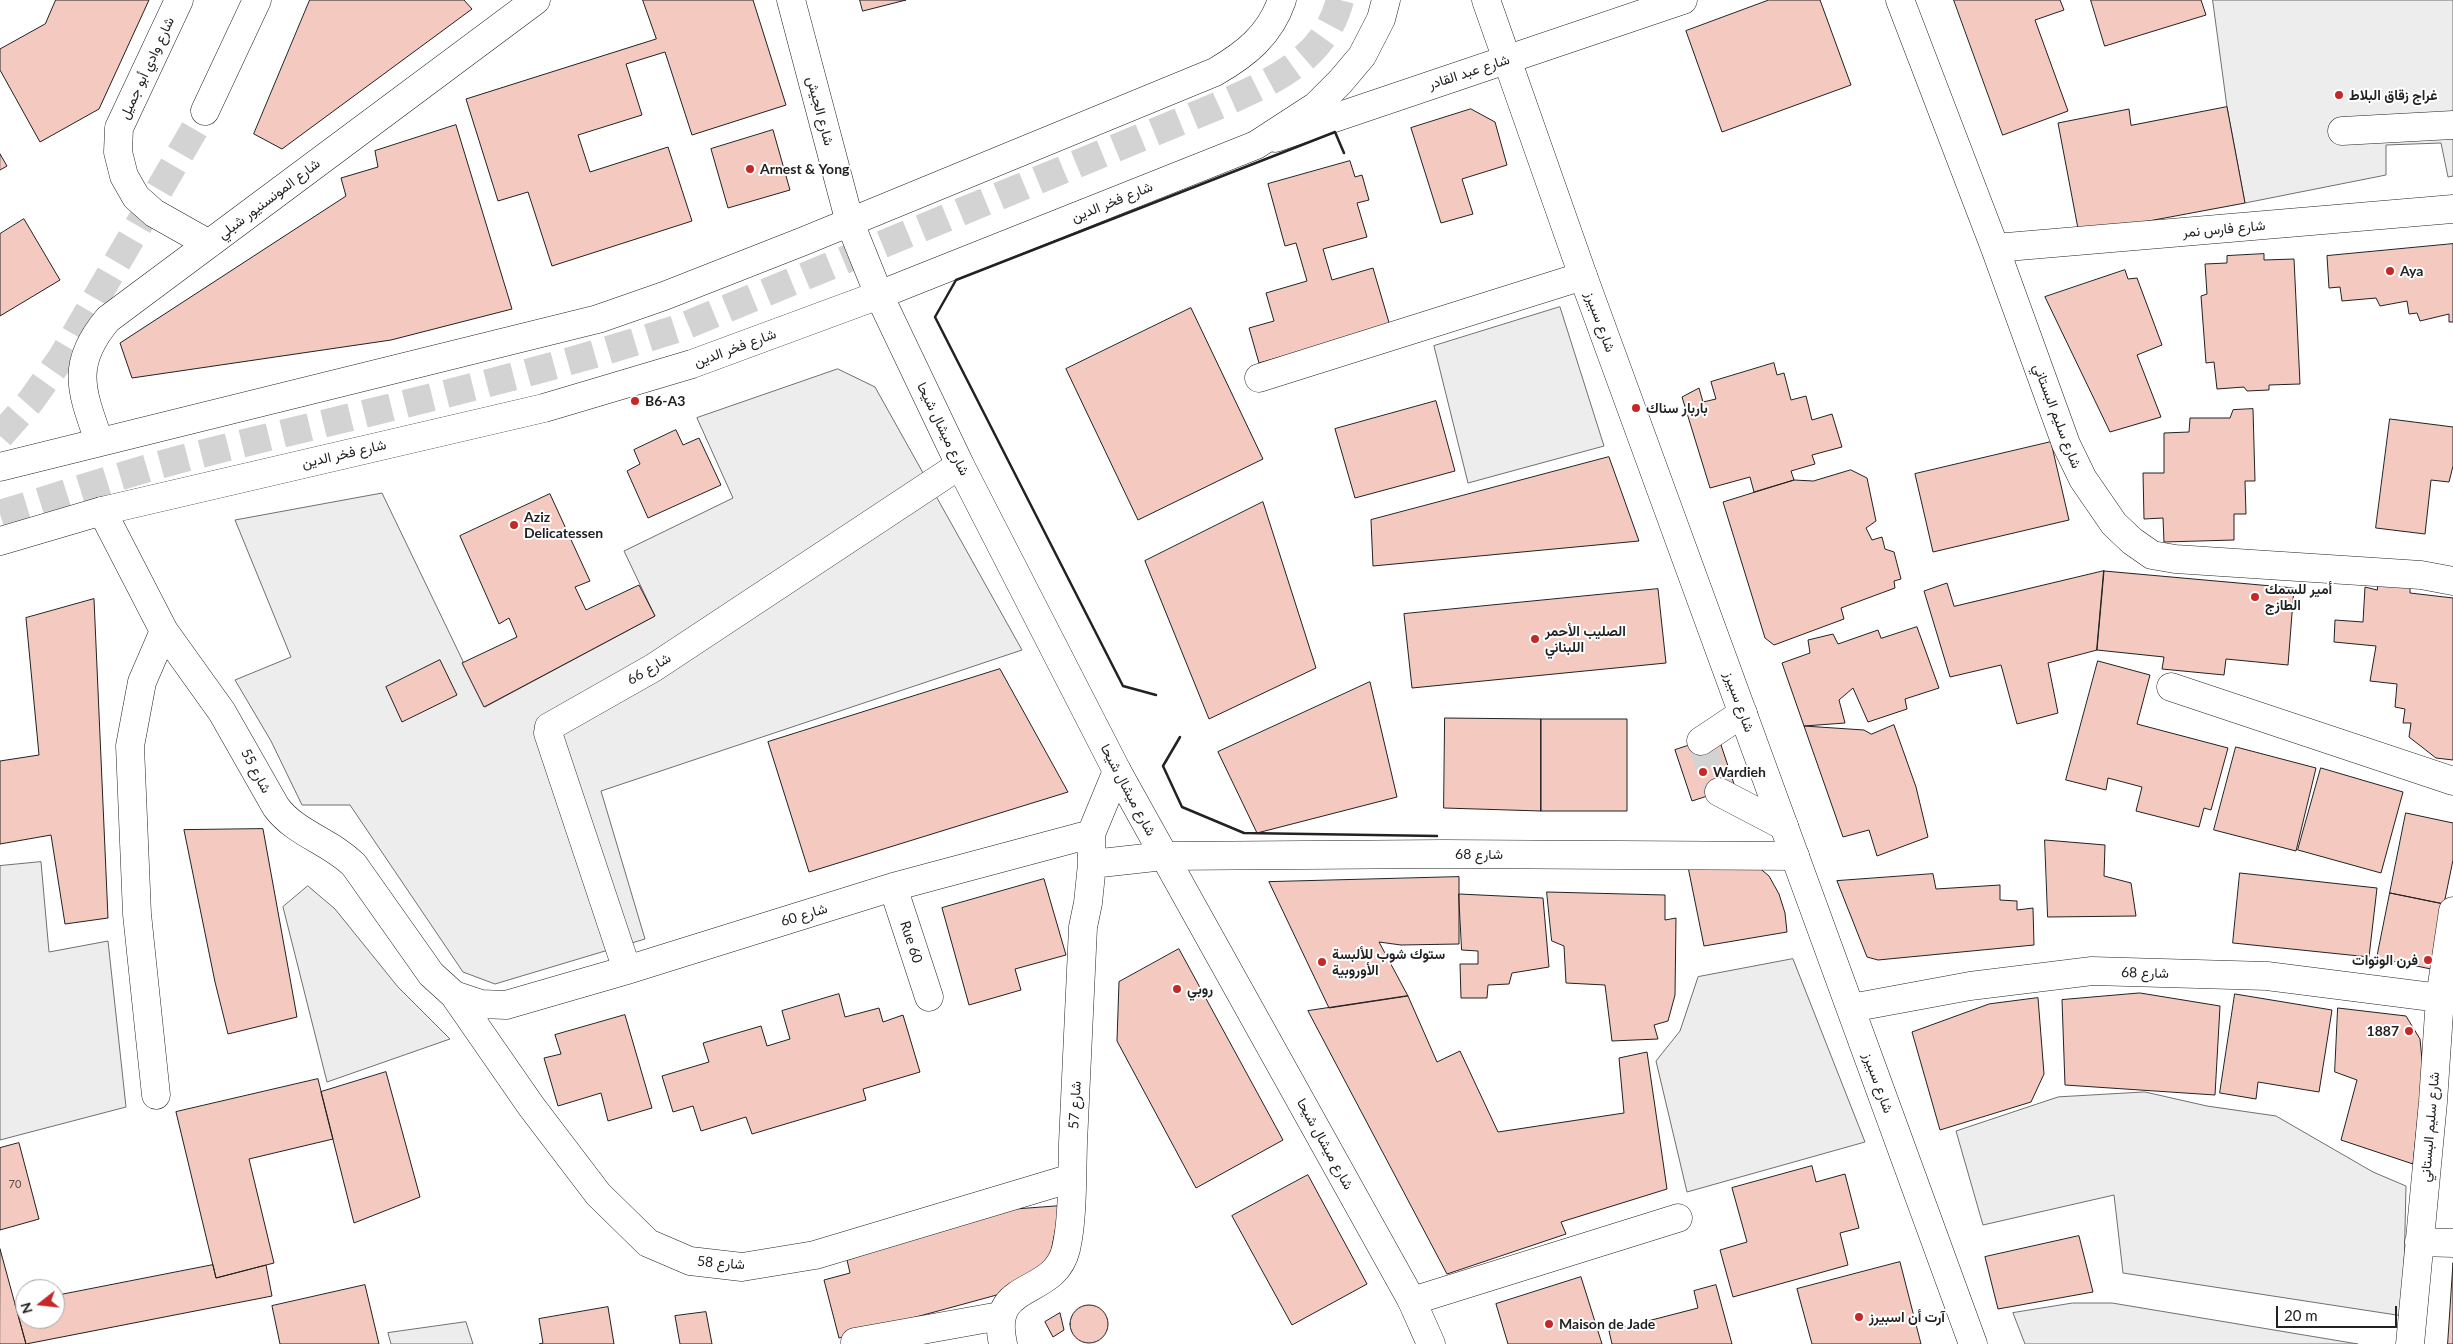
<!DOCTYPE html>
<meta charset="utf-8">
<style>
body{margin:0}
#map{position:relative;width:2453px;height:1344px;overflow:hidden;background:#fff;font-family:Lato,sans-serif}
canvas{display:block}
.north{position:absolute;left:15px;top:1279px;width:50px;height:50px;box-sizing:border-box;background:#fff;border:1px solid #a7a7a7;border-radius:50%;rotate:254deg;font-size:14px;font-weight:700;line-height:20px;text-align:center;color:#222}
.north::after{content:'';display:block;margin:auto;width:18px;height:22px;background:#c62828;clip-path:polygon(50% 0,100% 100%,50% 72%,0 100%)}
.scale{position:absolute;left:2276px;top:1306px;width:121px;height:22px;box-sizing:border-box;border:2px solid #222;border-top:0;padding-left:6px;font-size:15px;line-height:18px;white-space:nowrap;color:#222;-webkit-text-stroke:4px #fff;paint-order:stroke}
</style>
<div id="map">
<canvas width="2453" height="1344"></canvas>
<div class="north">N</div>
<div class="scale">20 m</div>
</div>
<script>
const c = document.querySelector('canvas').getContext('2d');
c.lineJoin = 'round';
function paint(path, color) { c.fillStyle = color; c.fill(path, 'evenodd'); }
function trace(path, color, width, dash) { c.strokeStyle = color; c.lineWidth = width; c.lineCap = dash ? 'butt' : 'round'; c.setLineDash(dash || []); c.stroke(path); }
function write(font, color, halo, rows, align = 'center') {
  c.font = font + ' Lato,Vazirmatn,sans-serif'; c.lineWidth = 4; c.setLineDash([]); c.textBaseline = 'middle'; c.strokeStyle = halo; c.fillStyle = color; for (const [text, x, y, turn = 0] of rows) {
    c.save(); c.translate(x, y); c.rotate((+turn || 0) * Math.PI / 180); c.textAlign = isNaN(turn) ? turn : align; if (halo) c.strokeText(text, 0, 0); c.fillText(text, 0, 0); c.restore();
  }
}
const parking = new Path2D(`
 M2213,0H2453V176L2448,177L2441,143L2386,145V175L2245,203L2227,107Z
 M1560,307L1604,446L1468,483L1434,346Z
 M838,369L875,387L1022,650L601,791L645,939L495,984L463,972L350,805H302L271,741L235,680L291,657L235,520L382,493L485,707L655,616L624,551L733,498L697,418Z
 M41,862L49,952L108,941L126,1107L0,1140V866Z
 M308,886L335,909L398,987L450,1039L327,1082L283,907Z
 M1793,959L1865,1142L1687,1192L1656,1061L1680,1031L1698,977Z
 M2145,1092L2207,1106L2276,1116L2373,1172L2406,1186L2403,1316L2123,1273L2114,1195L1983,1225L1956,1131L2058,1097Z
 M2073,1303H2112L2358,1344H2025L2013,1313Z
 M466,1322L473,1344H391L388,1333Z`);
paint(parking, '#ededed');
trace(parking, '#6f6f6f', 1);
const building = new Path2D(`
 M56,0H149L99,109L40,142L0,70V49L45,24Z
 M310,0H464L472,9L282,149L254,134Z
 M643,0H753L786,105L692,135L665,52L626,64L642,115L578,135L590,172L668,147L692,221L552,266L528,192L498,201L466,99L656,39Z
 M860,0H906L863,11Z
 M1769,0H1820L1851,85L1722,132L1686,31Z
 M1954,0H2060L2064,10L2035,20L2068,111L2003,135Z
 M2091,0H2201L2206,15L2105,46Z
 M2227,107L2245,203L2079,234L2058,123L2129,109L2131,125Z
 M1471,109L1495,122L1507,165L1462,179L1473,214L1441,223L1411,128Z
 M456,125L512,309L391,340L132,378L120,343L346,196L341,178L378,167L375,151Z
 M773,130L790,190L728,208L711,149Z
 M0,154L7,166L0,170Z
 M1350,161L1355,177L1362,175L1369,200L1357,203L1367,237L1323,249L1332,280L1373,268L1390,326L1259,363L1249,328L1274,321L1266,293L1307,281L1296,243L1285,246L1268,184Z
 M24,219L60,280L0,316V234Z
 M2453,244V322H2449V314L2420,321L2417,313L2409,314L2407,301L2380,306L2376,298L2342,301L2340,287L2329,288L2327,256Z
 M2264,254V260L2294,259L2300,384L2269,385V390L2247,391L2244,387L2217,389L2214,362L2206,363L2201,296L2207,294L2205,264L2227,263V256Z
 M2125,270L2128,279L2137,278L2162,345L2137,355L2161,417L2110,432L2045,297Z
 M1191,308L1263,459L1138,520L1066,369Z
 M1774,363L1777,375L1784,373L1791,400L1806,396L1812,420L1832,414L1842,447L1812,455L1815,464L1791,471L1794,480L1754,492L1750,477L1710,488L1682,397L1699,388L1703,402L1716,399L1711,382Z
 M1436,401L1455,471L1355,498L1335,429Z
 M2253,409L2255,481H2245L2246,514H2234V540L2164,542L2163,518L2144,519L2143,473H2164V433L2189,432L2190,418H2230L2233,410Z
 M2390,419L2453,427V466L2449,482L2431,480L2425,534L2376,528Z
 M676,430L683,445L699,438L721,485L648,518L627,471L640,464L634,450Z
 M2051,442L2069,520L1933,552L1915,474Z
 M1609,457L1639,541L1373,566L1371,520Z
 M1851,470L1867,478L1876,521L1866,528L1872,540L1882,537L1885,549L1894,552L1901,579L1894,581L1895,588L1841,608L1844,619L1774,645L1765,638L1723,502L1794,480L1813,481Z
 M550,494L590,581L575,587L586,610L639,585L655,616L484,707L462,663L517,637L509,618L499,624L460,536Z
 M1263,502L1316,668L1209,719L1145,561Z
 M2104,571L2294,588L2288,665L2226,659L2224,675L2162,669L2164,657L2097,650Z
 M2104,571L2097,650L2048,663L2058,713L2017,724L2001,665L1950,677L1924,591L1947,583L1954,606Z
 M2378,581L2410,583V593L2453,598V760L2436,758L2409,737L2411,723H2403L2405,709L2395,707L2397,684L2370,681L2376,646L2334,642L2335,620L2363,622L2365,587L2377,590Z
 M1658,589L1666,663L1412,688L1404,614Z
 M94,599L108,918L65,924L51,835L0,844V761L39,755L26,618Z
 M1917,627L1939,688L1905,699L1907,709L1868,722L1853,688L1839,700L1845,723L1804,726L1782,663L1810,653L1808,640L1833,634L1838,644L1878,630L1881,638Z
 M440,660L457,695L402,722L386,687Z
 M2098,661L2150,675L2137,724L2228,748L2211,810L2204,808L2199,827L2136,811L2142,787L2108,778L2106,790L2066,780Z
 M1000,669L1068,792L809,872L768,742Z
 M1370,682L1397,797L1257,833L1218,752Z
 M1445,718L1541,719V811L1444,808Z
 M1541,719H1627V811H1541Z
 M1894,725L1916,787L1928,837L1877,856L1869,830L1843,837L1804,726L1864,730L1871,734Z
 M1718,736L1735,787L1692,801L1675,750Z
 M2236,747L2316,768L2296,851L2214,830Z
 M2321,768L2403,792L2381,873L2298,850Z
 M2406,813L2453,823V860L2444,904L2390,893Z
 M263,829L297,1017L228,1034L215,982L184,830Z
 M2045,840L2105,845L2104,876L2131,883L2136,916L2048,917Z
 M1751,861L1769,876L1779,894L1785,913L1787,932L1704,946L1687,862Z
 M2240,873L2377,888L2369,957L2233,943Z
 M1933,874L1936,889L2000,885V900L2017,901V910L2033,908L2034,945L1878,960L1867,957L1837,881Z
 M1459,877V944L1401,945L1379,942L1408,996L1329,1008L1269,882Z
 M1044,879L1066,955L1015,969L1021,990L969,1005L942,908Z
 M1547,892L1665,895V920L1676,918L1675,995L1668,1021L1654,1025L1658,1039L1612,1041L1605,985L1566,983L1564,946L1552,941Z
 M2390,893L2444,904L2431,969L2377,958Z
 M1459,894L1543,898L1549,967L1512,973L1509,984L1488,985L1487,998H1461L1460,964H1478V951L1462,950Z
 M1179,949L1283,1140L1196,1188L1117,1041L1119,982Z
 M2140,993L2220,1006L2215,1095L2065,1085L2062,1000Z
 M839,994L845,1017L879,1008L883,1022L903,1015L920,1072L863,1089L866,1100L752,1134L746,1117L701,1131L693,1106L673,1112L662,1076L709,1062L703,1043L761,1026L767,1046L790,1039L782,1011Z
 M2235,994L2332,1010L2319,1092L2258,1082L2256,1099L2220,1093Z
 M1408,996L1437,1062L1460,1051L1498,1132L1624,1113L1619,1058L1647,1052L1667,1189L1561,1222L1566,1234L1447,1274L1308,1011Z
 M2038,998L2044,1074L2031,1102L1940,1130L1912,1032L1989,1004Z
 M2338,1008L2406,1016L2420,1039L2423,1070L2413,1164L2341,1140L2357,1080L2335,1072Z
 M625,1015L652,1108L608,1121L601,1093L558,1106L544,1058L561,1054L555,1035Z
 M386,1072L420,1197L354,1223L321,1092Z
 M318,1079L333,1139L249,1159L274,1263L216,1278L176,1112Z
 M19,1143L39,1219L0,1230V1148Z
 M1812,1166L1816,1182L1845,1174L1859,1228L1840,1233L1848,1265L1733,1297L1720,1250L1747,1242L1732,1188Z
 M1308,1175L1367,1284L1292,1325L1232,1216Z
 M1060,1206L1049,1262L1004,1293L839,1338L824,1280L850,1273L847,1260L1003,1210Z
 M2079,1236L2093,1292L1998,1309L1985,1257Z
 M0,1249L15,1304L26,1344H0Z
 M1900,1262L1921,1344H1812L1797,1289Z
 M2453,1263V1344H2448Z
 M213,1265L216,1278L266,1265L272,1296L26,1344L15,1304L25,1302V1319H55V1296Z
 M1581,1277L1602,1344H1508L1496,1304Z
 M365,1285L379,1344H280L272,1306Z
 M1716,1285L1732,1344H1612L1609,1331L1698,1308L1694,1291Z
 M1070 1324a19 19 0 1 1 38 0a19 19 0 1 1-38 0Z
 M608,1307L614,1344H539L543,1343L539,1319Z
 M706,1312L712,1344H680L675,1316Z
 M1060,1313L1064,1330L1053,1337L1045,1322Z`);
paint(building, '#f3c9c0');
trace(building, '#222', 1);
trace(new Path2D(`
 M1701,741L1719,792`), '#d3d3d3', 28, [28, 14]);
trace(new Path2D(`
 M0,436L30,402L62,357L205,111
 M0,514C60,496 120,475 181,459C348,416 518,381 682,327L1215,107C1268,83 1324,62 1340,0`), '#d3d3d3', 28, [28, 14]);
const minor = new Path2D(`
 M179,0L119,128L118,152L124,176L136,197L154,213L209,244
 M791,0L850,223
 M1900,0L1995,248L2066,444L2083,479L2114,524L2132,541L2152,555L2175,559L2421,575L2453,581
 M2342,131L2453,125
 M1275,138L1683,0
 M1995,248L2453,209
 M1259,378L1583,276
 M99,441C81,390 70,364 108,319L536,0
 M102,511L164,631L222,712L276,807C296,834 330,841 354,865L431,974L454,995L531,1106L598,1194L648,1243L690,1261L742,1267L815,1255L1072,1178
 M2171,687L2453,781
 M1701,741L1743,713
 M1719,792L1784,826
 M1092,864L1164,856L1443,854L1795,856
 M893,887L929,997
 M627,970L548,733L549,727L653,668L960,465
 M454,995L481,1004L506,1005L627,970L893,887L1091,834
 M1851,1008L1970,986L2092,971L2267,976L2440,998
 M156,1095L137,914L130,746L142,682L164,631
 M2419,1242L2453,1243
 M1412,1301L1678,1218
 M855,1342L1000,1316
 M1003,1344C988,1278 1054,1299 1066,1249C1073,1219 1072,1175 1073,1143C1076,1071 1079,999 1083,927L1088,903L1092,864L1091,834L1117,771
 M2410,1344L2433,1102L2440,998L2453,911`);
const major = new Path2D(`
 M1486,0L1583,276L1973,1344
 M850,223L879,295L960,465L1117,771L1412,1301L1431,1344
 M0,467L598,319L664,296L804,241L1215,72C1246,54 1270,35 1282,0
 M0,541L102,511L544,408L692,364L879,295L1256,145L1316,106L1340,82L1362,56L1381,19L1386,0`);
const highway = new Path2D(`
 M205,111L257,0`);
trace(minor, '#222', 29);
trace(major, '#222', 29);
trace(highway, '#222', 29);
trace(minor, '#fff', 28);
trace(major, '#fff', 28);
trace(highway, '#fff', 28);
trace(new Path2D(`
 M1156,695L1123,686L935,317L956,280L1335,132L1344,153
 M1180,737L1163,766L1182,807L1244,833L1437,836`), '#222', 2.5);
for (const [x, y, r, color] of [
 [2339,95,5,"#c62828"],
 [750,169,5,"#c62828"],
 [2390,271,5,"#c62828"],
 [635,401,5,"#c62828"],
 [1636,408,5,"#c62828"],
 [514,525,5,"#c62828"],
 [2255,597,5,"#c62828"],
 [1535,639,5,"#c62828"],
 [1703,772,5,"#c62828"],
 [2428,960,5,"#c62828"],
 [1322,962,5,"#c62828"],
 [1177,989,5,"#c62828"],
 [2409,1031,5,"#c62828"],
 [1859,1317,5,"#c62828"],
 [1549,1324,5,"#c62828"]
]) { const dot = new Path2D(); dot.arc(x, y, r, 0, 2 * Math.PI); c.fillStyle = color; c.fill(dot); trace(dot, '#fff', 2); }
write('11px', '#564c4a', null, [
 ["70",15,1184]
]);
write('14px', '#222', '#fff', [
 ["شارع وادي أبو جميل",147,68,-65],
 ["شارع عبد القادر",1469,72,-18],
 ["شارع الجيش",820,111,75],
 ["شارع المونسنيور شبلي",269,199,-37],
 ["شارع فخر الدين",1112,202,-22],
 ["شارع فارس نمر",2224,229,-5],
 ["شارع سبيرز",1600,322,70],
 ["شارع فخر الدين",735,348,-20],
 ["شارع سليم البستاني",2057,416,69],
 ["شارع ميشال شيحا",943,429,64],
 ["شارع فخر الدين",344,454,-13],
 ["شارع 66",649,669,-31],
 ["شارع سبيرز",1739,702,70],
 ["شارع 55",256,771,62],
 ["شارع ميشال شيحا",1128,790,62],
 ["شارع 68",1479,854],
 ["شارع 60",804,915,-17],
 ["Rue 60",911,942,72],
 ["شارع 68",2145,973,1],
 ["شارع سبيرز",1878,1083,70],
 ["شارع 57",1075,1105,-87],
 ["شارع سليم البستاني",2430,1127,-85],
 ["شارع ميشال شيحا",1325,1144,61],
 ["شارع 58",721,1263,4]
]);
write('bold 14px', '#222', '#fff', [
 ["غراج زقاق البلاط",2349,95],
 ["Arnest & Yong",760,169],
 ["Aya",2400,271],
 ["B6-A3",645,401],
 ["باربار سناك",1646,408],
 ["Aziz",524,517],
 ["Delicatessen",524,533],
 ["أمير للسمك",2265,589],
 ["الطازج",2265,605],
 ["الصليب الأحمر",1545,631],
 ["اللبناني",1545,647],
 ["Wardieh",1713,772],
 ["ستوك شوب للألبسة",1332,954],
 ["الأوروبية",1332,970],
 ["فرن الوتوات",2418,960,"right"],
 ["روبي",1187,989],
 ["1887",2399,1031,"right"],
 ["آرت أن اسبيرز",1869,1317],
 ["Maison de Jade",1559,1324]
], 'left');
</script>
